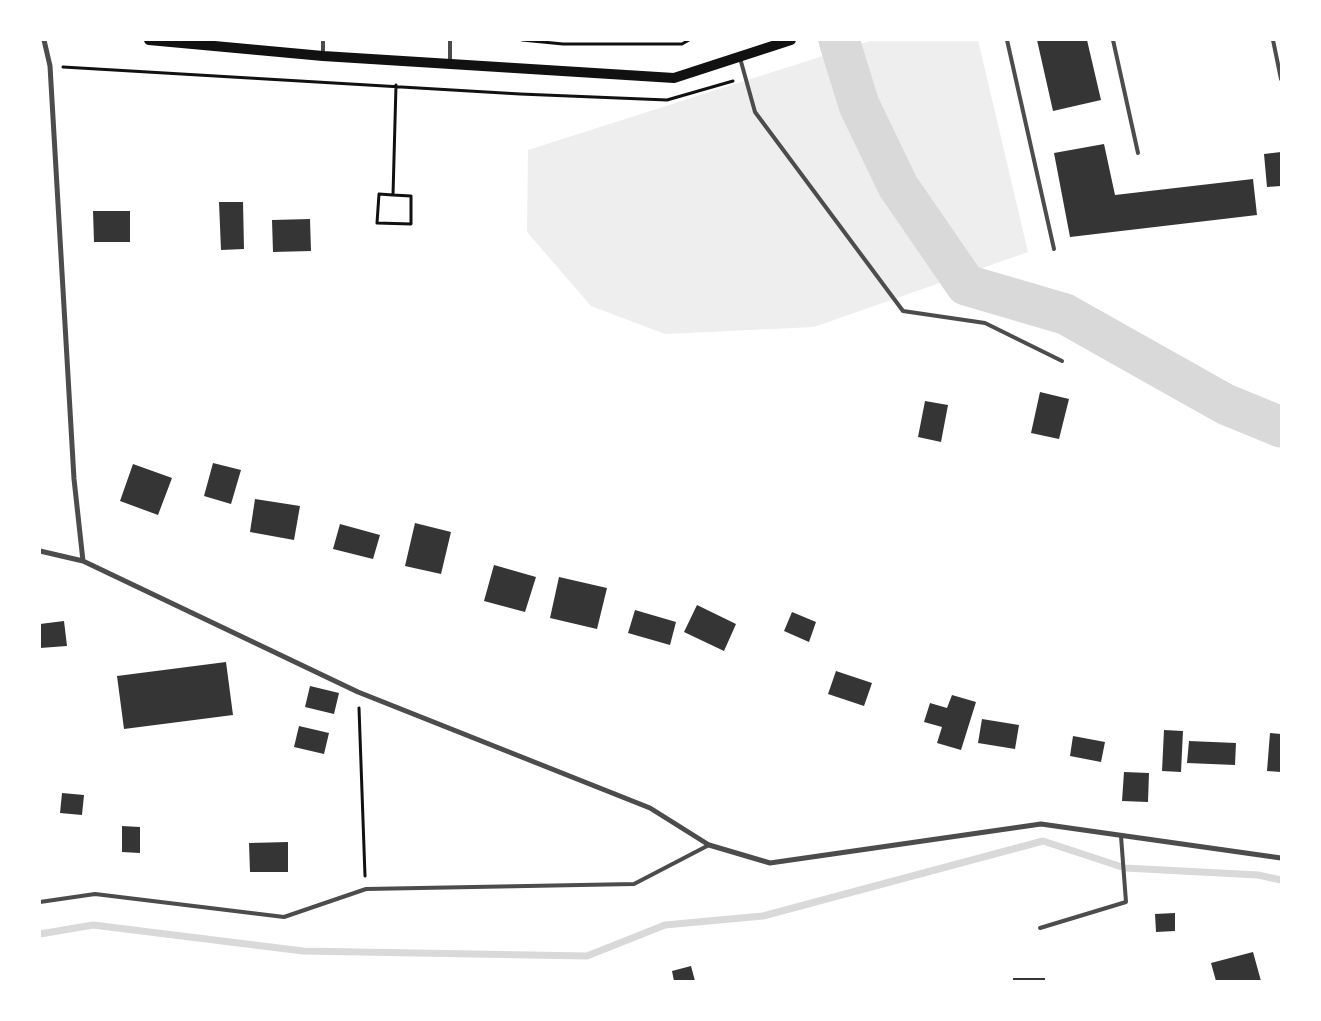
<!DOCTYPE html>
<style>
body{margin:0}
#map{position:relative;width:1321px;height:1021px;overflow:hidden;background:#fff;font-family:"Sofia Sans Condensed",sans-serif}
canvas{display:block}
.frame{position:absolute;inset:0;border:41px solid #fff;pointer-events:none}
</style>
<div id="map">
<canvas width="1321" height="1021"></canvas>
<div class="frame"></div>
</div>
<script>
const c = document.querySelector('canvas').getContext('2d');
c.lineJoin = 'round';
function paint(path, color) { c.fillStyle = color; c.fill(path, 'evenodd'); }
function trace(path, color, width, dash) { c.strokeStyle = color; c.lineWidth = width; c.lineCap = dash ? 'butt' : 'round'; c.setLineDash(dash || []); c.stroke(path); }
paint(new Path2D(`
 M873,40H978L1028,252L814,327L665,334L591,306L527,232L528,150Z`), '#eee');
trace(new Path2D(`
 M40,934L93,925L303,951L587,956L665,925L763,916L1043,841L1125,868L1258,875L1281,880`), '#d9d9d9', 7);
trace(new Path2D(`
 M839,40L859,105L898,186L966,285L1065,314L1225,404L1281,427`), '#d9d9d9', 41);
paint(new Path2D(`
 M1037,40H1087L1101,100L1053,111Z
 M1104,144L1115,195L1253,179L1257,215L1070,237L1054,153Z
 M1281,152V186L1267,187L1264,154Z
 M219,202H243L244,249L221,250Z
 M93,211H130V242H94Z
 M310,219L311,251L273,252L272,220Z
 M1040,392L1069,399L1059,439L1031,433Z
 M925,401L948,405L941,442L918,437Z
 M213,463L241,470L231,504L204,496Z
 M133,464L172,478L158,515L120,501Z
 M255,499L300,506L294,540L250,532Z
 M415,523L451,532L441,574L405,566Z
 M340,524L380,535L373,559L333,549Z
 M494,565L536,577L525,612L484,601Z
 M559,577L607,588L597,629L550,618Z
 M697,605L736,624L724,651L684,632Z
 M635,610L676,622L670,645L628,633Z
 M792,612L816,622L809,642L784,631Z
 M64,621L67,646L40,648V624Z
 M226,662L233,715L124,729L117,676Z
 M836,671L872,683L864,706L828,694Z
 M310,686L339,693L334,714L305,707Z
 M952,695L976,702L961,750L937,743L942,727L924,722L930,703L947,708Z
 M982,719L1019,725L1015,749L978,743Z
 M299,726L329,733L324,754L294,747Z
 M1164,730L1183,731L1181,772L1162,771Z
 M1270,733L1281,734V772L1267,771Z
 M1073,736L1105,742L1101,762L1070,756Z
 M1189,741L1236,743L1235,765L1187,763Z
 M1124,772L1149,773L1148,802L1122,801Z
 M62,793L84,795L82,815L60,813Z
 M122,826L140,827V853L122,852Z
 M288,842V872H250L249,843Z
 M1175,913V931L1156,932L1155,914Z
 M1253,952L1261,981H1216L1211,963Z
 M691,966L695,981H674L672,971Z
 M1013,978H1045V981H1013Z`), '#353535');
trace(new Path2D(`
 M522,40L563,44H682L689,40
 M63,67L520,94L667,100L733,81
 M393,195L379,194L377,223L411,224V196L393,195L396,85
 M359,708L365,876`), '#111', 3);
trace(new Path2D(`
 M323,40V55
 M450,40V64
 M1007,40L1054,249
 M1113,40L1138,153
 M1273,40L1281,79
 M740,58L755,112L903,311L985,323L1062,361
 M40,902L95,894L284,917L366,889L634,884L709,845
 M1040,928L1126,902L1121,836`), '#4c4c4c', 4);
trace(new Path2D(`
 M44,40L50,66L74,479L83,561L358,692L650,808L709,845L770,863L1041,824L1281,858
 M40,551L83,561`), '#4c4c4c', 5);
trace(new Path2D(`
 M149,40L323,56L674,78L791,40`), '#111', 10);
</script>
